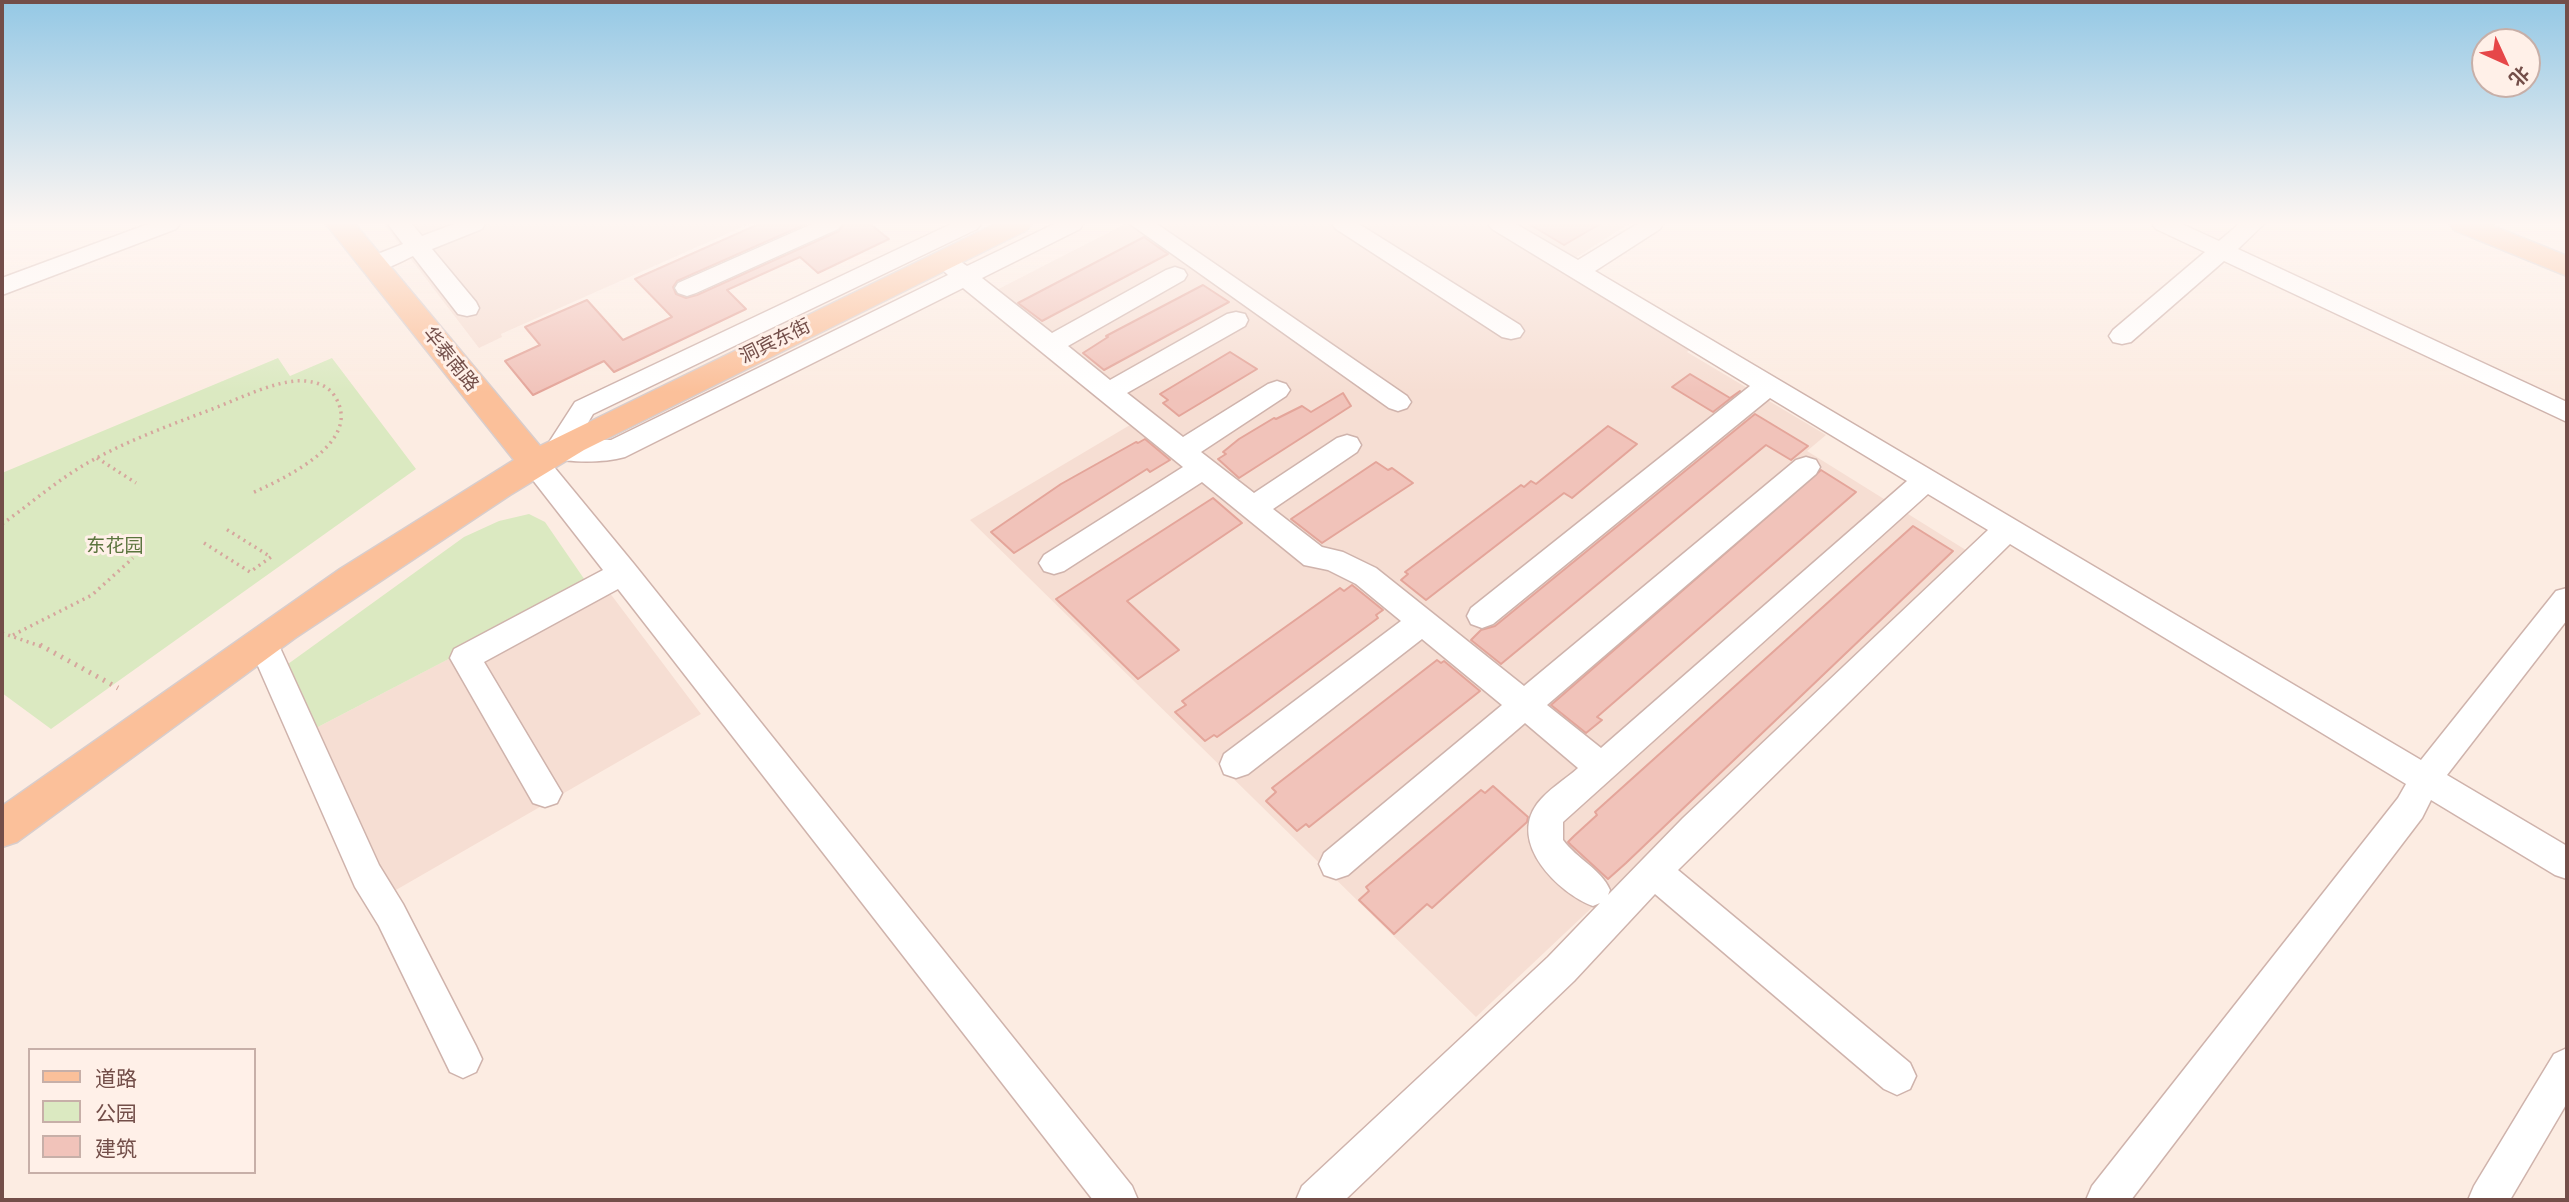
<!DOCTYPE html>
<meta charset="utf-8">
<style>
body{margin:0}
#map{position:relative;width:2569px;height:1202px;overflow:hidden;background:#fcece2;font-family:Commissioner,"Noto Sans SC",sans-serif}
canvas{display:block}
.frame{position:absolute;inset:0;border:4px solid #734e49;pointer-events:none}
.legend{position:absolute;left:28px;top:1048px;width:228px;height:126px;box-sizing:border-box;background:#fff0e8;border:2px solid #c7afa8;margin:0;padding:9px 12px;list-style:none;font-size:21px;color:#734e49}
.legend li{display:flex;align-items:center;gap:14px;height:35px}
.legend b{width:35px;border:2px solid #c7afa8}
.north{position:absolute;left:2471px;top:28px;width:70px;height:70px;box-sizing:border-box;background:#fff0e8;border:2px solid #c7afa8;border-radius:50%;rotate:135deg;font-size:19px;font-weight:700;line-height:28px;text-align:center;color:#734e49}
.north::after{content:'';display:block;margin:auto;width:24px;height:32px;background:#e64749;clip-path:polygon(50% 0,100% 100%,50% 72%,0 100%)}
</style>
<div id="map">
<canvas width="2569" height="1202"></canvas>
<div class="frame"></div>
<ul class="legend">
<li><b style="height:9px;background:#fbc09a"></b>道路</li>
<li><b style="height:19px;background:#dbe9c1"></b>公园</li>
<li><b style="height:19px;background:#f1c3ba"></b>建筑</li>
</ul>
<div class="north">北</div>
</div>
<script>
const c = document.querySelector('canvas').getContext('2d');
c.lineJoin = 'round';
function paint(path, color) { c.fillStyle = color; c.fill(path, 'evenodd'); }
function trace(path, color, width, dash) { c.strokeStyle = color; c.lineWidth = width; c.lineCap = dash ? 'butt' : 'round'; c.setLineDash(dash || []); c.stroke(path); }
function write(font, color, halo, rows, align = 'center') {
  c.font = font + ' Commissioner,"Noto Sans SC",sans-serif'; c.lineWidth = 6; c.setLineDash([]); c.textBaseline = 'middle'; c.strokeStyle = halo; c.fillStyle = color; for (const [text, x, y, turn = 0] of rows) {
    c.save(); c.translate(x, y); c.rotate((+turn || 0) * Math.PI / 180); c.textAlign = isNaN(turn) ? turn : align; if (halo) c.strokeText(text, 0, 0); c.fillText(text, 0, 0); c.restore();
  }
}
paint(new Path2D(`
 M384,224H749L501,334L502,337L479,348Z
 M1125,224H1485L1693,347L1687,352L1826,435L1807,451L1969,552L1476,1017L970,520L1130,425L979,299Z
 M1513,224H1629L1572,260Z
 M600,580L701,714L389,894L316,728Z`), '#f6ded3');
paint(new Path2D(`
 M278,358L290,376L332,358L416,469L51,729L2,693V473Z
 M529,514L545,522L589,586L316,728L288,664L464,537L499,521Z`), '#dbe9c1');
const building = new Path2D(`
 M759,224H806L677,281L673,287L676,294L686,298L697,295L839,231L844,224H870L889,239L818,273L800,257L727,290L746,309L614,372L604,361L533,395L505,361L540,345L525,327L587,300L623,340L672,317L635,279Z
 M1529,224H1600L1564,245Z
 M1144,237L1168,254L1042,321L1018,303Z
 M1203,285L1229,302L1104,370L1083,353L1108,337L1106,336Z
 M1230,352L1257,369L1179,416L1163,403L1168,400L1160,394Z
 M1690,374L1730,398L1740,391L1713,412L1672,387Z
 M1343,393L1351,406L1239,478L1218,459L1226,454L1223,452L1239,439L1274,418L1276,419L1302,406L1311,412Z
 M1755,414L1808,446L1791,460L1766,445L1501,664L1471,640L1481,630L1495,626Z
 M1608,426L1637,444L1572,498L1564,493L1426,600L1401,580L1408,574L1405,572L1521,485L1524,487L1531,481L1536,484Z
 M1145,439L1170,460L1150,472L1147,469L1014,553L991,532L1061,484L1136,442L1138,443Z
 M1376,462L1388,470L1392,468L1413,483L1322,543L1291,519Z
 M1821,470L1856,492L1597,717L1602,720L1586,733L1551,705Z
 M1213,498L1242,523L1127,601L1179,650L1138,679L1056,599Z
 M1913,526L1953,551L1626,863L1608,879L1571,845L1568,842L1574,836L1597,815L1595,812Z
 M1352,585L1383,610L1376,615L1378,618L1249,714L1217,737L1214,735L1205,741L1175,712L1186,705L1182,701L1214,678L1340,588L1344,591Z
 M1437,660L1441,663L1444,661L1480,691L1309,827L1306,824L1297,831L1266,801L1276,792L1272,788Z
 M1493,786L1528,817L1527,822L1432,908L1427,904L1394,934L1359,900L1369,891L1366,887L1481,790L1485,793Z`);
paint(building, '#f1c3ba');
trace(building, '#e4a59a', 2);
const minor = new Path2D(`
 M148,224H180L176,229L2,295V278Z
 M388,224H412L422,236L454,224H485L482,229L432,249L476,302L479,308L476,314L467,316L458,314L413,256C398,263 381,274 365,269L361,264L365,259L403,244Z
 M812,224H842L838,229L696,293L687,296L678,293L675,288L678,283Z
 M951,224H981L977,229L593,414L578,440H611L948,275L931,259L935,254C949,250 956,258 967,266L1054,224H1083L1080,229L982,278L1052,333L1166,270L1175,267L1184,270L1187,275L1184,280L1068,346L1110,380L1227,314L1236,312L1245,314L1248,320L1245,326L1127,393L1183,437L1268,384L1277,381L1286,384L1290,390L1286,396L1201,452L1254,493L1337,438L1347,435L1357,438L1361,445L1357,452L1273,509L1322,547L1343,552L1376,568L1524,686L1796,460L1806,457L1816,460L1820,467L1816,474L1547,705L1601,748L1907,481L1770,398L1493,624L1482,628L1471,624L1467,616L1471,608L1750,386L1492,229L1488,224H1516L1578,260L1637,224H1663L1660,229L1595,271L2421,760L2556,591L2567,588V620L2447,775L2567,846V879L2555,875L2431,800L2422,818L2131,1200H2086L2092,1186L2398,798L2406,784L2010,544L1678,870L1910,1063L1916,1076L1910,1089L1897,1095L1884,1089L1655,894L1574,981L1345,1200H1296L1302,1186L1548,957L1600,903L1593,906C1558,893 1508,843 1537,804C1547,790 1566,779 1578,768L1525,723L1348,875L1336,879L1324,875L1319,864L1324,853L1502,705L1422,639L1248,774L1236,778L1224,774L1220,764L1224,754L1401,621L1356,584L1328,570L1304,565L1202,482L1064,571L1054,574L1044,571L1039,563L1044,555L1183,467L963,288L625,457C603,463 570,463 548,457L544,450L575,402ZM1928,494L1988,530L1683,818L1608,895L1610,890C1601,869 1577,859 1563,840V822Z
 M1130,224H1157L1407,396L1411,402L1407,408L1398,411L1389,408Z
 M1332,224H1359L1520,325L1524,331L1520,337L1511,339L1502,337L1336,229Z
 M2152,224H2182L2219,241L2239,224H2264L2238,249L2567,402V422L2224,261L2131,342L2122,344L2113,342L2109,336L2113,330L2205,252L2156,229Z
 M535,453L545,456L634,564L1132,1186L1138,1200H1093L618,589L484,662L562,793L557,803L545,807L533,803L450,658L454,649L603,570L525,470L521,463L525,456Z
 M262,629L273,632L277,641L379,865L403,904L476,1046L482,1059L476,1072L463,1078L450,1072L379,926L355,887L247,641L251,632Z
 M2567,1048V1103L2510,1200H2468L2474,1186L2554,1054Z`);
const major = new Path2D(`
 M326,224H355L540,446L995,224H1031L1027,230L584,450L510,495L295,638L17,842L2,847V806L340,569L514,460Z
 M2450,224H2488L2567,256V276L2454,230Z`);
trace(minor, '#cfb3ac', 3);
trace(major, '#d8cdcc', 3);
trace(new Path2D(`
 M97,458L136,483
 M2,524C29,505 55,482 84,465C127,440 174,424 220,406C245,396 269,384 295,381C309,380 326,383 334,395C366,442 283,479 250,494
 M204,543L250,572L271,557L226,529
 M2,633L43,647
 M13,635L92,595L133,558`), '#d6a69d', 3.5, [2, 4.5]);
trace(new Path2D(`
 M40,645L118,688`), '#d6a69d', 5, [2, 6]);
paint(minor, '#fff');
paint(major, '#fbc09a');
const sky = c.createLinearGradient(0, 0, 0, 392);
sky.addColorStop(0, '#94c8e5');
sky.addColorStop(0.57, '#fef6f2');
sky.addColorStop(1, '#fef6f200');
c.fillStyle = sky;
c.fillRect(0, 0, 2569, 392);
write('19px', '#734e49', '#fff0e8', [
 ["洞宾东街",775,341,-26],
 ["华泰南路",451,359,51]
]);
write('19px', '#5b743e', '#fff0e8', [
 ["东花园",115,546]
]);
</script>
